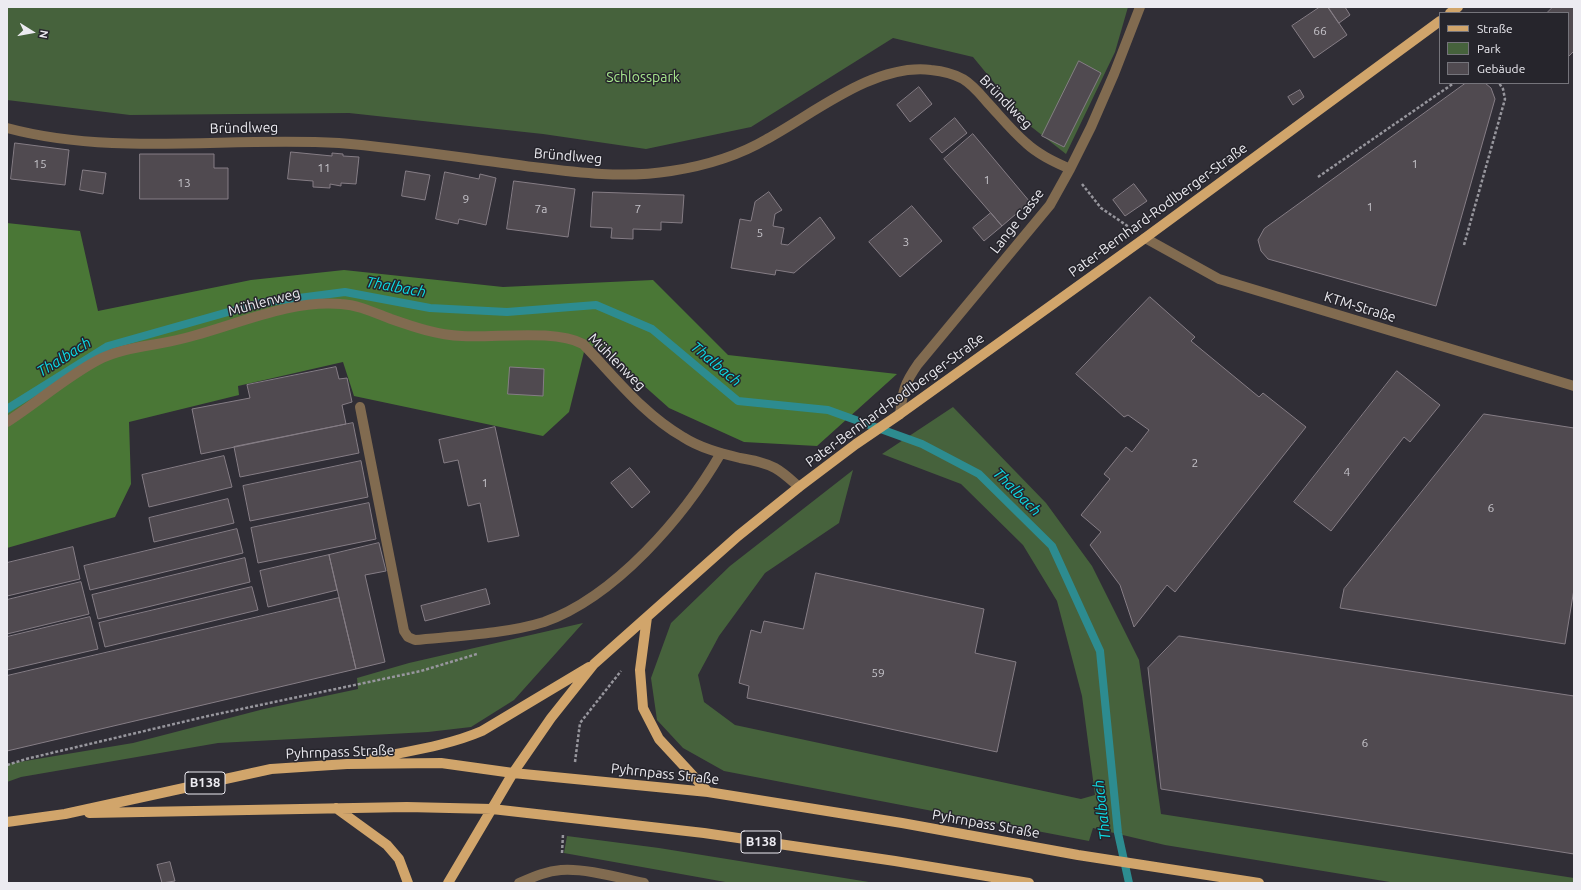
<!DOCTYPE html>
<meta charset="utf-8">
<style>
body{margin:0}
#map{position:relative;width:1581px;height:890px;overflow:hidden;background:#302e36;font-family:Ubuntu,sans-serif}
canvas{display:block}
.frame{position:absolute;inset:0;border:8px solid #ecebf1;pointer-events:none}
.legend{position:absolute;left:1439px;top:12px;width:130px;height:72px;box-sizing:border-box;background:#26252c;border:1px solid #75747b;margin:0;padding:5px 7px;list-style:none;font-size:12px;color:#ecebf1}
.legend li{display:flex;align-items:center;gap:8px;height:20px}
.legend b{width:20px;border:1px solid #75747b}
.north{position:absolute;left:12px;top:12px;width:40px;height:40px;-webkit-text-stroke:3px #26252c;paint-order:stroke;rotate:101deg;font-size:11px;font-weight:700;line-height:16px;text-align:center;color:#ecebf1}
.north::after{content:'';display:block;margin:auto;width:14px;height:18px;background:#ecebf1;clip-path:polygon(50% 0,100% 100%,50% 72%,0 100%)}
</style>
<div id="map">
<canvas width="1581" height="890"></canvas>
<div class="frame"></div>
<ul class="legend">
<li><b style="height:5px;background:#d1a56b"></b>Straße</li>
<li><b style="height:11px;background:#46623c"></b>Park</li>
<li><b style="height:11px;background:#504a50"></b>Gebäude</li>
</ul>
<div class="north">N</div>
</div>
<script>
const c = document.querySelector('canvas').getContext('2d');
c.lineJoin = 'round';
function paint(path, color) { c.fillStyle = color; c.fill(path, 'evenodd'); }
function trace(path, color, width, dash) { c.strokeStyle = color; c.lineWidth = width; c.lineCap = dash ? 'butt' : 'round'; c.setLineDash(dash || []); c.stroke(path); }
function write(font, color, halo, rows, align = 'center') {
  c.font = font + ' Ubuntu,sans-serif'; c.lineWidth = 3; c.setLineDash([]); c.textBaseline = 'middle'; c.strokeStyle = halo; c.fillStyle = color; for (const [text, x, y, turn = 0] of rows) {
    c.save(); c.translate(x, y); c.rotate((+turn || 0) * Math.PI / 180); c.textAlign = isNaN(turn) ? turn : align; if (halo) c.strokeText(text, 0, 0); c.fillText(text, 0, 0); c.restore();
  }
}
paint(new Path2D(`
 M7,7H1128L1115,52L1066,154L1029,125L973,57L893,38L751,127L646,149L543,134L349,113L130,115L7,100Z
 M953,407L1046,503L1092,566L1139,660L1161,814L1574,878V883H1396L1165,845L1093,828L1089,841L724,771L683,748L657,720L651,678L671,623L730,566L853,470L839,523L765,573L719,636L698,675L704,702L735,725L1081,799L1095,795L1082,696L1057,601L1023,545L961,484L882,454Z
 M583,623L514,700L471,727L428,732L218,743L21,777L7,782V764L133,743L264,709L358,689L357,678L409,663Z
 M567,836L659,848L875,883H731L564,853Z`), '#46623c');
paint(new Path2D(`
 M7,223L80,231L98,311L251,280L344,270L503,287L653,280L728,355L897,374L817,446L744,442L669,408L606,352L586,344L569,412L543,436L354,396L343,362L238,386L239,395L129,422L131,484L115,517L7,548Z`), '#4a7736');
trace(new Path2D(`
 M7,409L108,346L260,303L345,292L430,308L507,312L596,305L652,329L738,401L828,410L922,444L979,474L1052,546L1100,651L1118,833L1129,883`), '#2d8c90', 8);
const building = new Path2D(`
 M1320,7H1328L1347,35L1314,58L1292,26Z
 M1328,7H1345L1350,15L1339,23Z
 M1553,7H1574V51L1568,57V13H1547Z
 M1079,61L1101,73L1064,147L1042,136Z
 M1466,83H1485L1491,88L1495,99L1436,306L1268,259L1261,251L1258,240L1264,229Z
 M919,87L932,104L910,122L897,105Z
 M1300,90L1304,97L1293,105L1288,97Z
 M955,118L967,133L942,153L930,139Z
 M973,134L1030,202L1002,226L944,159Z
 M15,143L69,150L65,185L11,179Z
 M291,152L332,156V153L343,154V156L359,157L356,184L341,183V186L330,184V188L313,187V181L288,179Z
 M140,154H214V168H228V199H140Z
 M83,170L106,173L103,194L80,190Z
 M406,171L430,175L425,200L402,196Z
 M445,172L479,179L480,174L496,178L486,225L459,219L458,224L436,219Z
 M514,181L575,189L568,237L507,229Z
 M1134,184L1147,201L1125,216L1113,200Z
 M593,192L684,195L682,223L661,222V230L633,229V239L611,238L612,228L591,227Z
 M769,192L782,210L775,214L773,226L784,228L781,244L788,245L820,217L835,238L794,273L776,270L775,275L731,268L740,219L751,221L755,202Z
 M912,206L942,241L900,277L869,242Z
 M991,213L1002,226L984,241L973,228Z
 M1150,297L1195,337L1191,341L1259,397L1263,393L1306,427L1175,592L1167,585L1134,627L1120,585L1090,545L1101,532L1081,515L1110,479L1104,474L1126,447L1132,452L1149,430L1128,415L1124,417L1076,374Z
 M336,367L339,379L347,378L352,402L342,405L346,424L201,454L192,409L250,398L247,385Z
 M510,367L544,369L543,396L508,394Z
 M1397,371L1440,405L1410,442L1404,437L1331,531L1294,502Z
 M1484,414L1574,428V589L1565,644L1340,608L1344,589Z
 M353,423L359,453L240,477L234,447Z
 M495,427L519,536L488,542L480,503L468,506L458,460L444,463L439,440Z
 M224,456L232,487L149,507L142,475Z
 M361,461L368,497L250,521L243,486Z
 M630,468L650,492L632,508L611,483Z
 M228,499L234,523L154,542L149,518Z
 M369,503L376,539L258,563L251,528Z
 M237,529L243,553L90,590L84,566Z
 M379,543L386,571L365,575L385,662L356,669L329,555Z
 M73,547L80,579L7,596V563Z
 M329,555L337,590L268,607L260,571Z
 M245,558L250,582L98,619L92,595Z
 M816,573L984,609L975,653L1016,662L997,752L747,698L749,686L739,683L751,630L761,633L764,621L803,629Z
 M81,582L89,614L7,634V600Z
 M252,587L258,610L105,647L99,623Z
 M486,589L490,604L425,621L421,606Z
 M339,598L356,669L7,751V676Z
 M90,617L98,649L7,670V637Z
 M1179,636L1574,696V854L1161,789L1148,668Z
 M170,862L175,881L162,883L157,865Z`);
paint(building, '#504a50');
trace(building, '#857d85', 1);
trace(new Path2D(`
 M1318,177L1454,83
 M1082,184L1101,208L1129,227
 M1464,245L1505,99L1503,89L1499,83
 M575,762L580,723L621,671
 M7,765L26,759L208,716L421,671L477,654
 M562,853L563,834`), '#97969d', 2.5, [3, 2]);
trace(new Path2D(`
 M7,128C115,157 229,136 339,143C401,148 463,158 525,166C573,172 622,179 671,171C704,166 738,156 767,139C815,113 874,63 931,70C941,71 954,74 963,79C973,85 980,94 987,102C1000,116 1012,131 1026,143C1039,155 1055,162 1070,169
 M1145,238L1219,279L1574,386
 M360,407L404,631L408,637L415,640C455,636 506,634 544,622C615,597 684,517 721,453
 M900,414C903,390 904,384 918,364L1050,205L1070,169L1091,127L1114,74L1140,7
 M7,422C38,402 66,377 98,360C123,347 154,346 181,339C232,327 289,299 341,304C359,305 375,313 391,319C414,327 437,335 462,336C496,338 555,329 583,344C615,377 643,414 683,437C700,448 720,453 740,458C752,460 764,462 775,468C784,473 791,480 799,487
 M519,883C533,877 546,871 561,870C585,868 620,878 644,883`), '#816b50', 10);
trace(new Path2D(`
 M1450,13L1458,7
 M647,617L640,670L643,708L659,739L708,792
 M371,759C408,751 447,746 482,731L589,667
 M336,808L387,845L399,859L408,883
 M89,813L407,807L492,809L704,833L895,861L1029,883
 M7,822L65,814L271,769L347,764L441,763L513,773L708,792L902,823L1078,855L1259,883
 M448,883L513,773L551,718L594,664L738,536L799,487L856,444L900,414L1145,238L1440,21`), '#d1a56b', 10);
write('12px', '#c5c3c9', null, [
 ["66",1320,31],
 ["15",40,164],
 ["1",1415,164],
 ["11",324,168],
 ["1",987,180],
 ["13",184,183],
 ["9",466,199],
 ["1",1370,207],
 ["7a",541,209],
 ["7",638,209],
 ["5",760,233],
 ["3",906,242],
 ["2",1195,463],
 ["4",1347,472],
 ["1",485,483],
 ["6",1491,508],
 ["59",878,673],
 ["6",1365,743]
]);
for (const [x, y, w] of [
 [205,783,40],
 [761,842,40]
]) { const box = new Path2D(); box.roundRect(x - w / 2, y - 11, w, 22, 3); c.fillStyle = '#26252c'; c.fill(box); trace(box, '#ecebf1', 1); }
write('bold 13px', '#ecebf1', null, [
 ["B138",205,783],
 ["B138",761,842]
]);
write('14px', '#a7e88d', '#26252c', [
 ["Schlosspark",643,77]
]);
write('14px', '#ecebf1', '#26252c', [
 ["Bründlweg",1006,102,46],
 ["Bründlweg",244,128,-1],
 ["Bründlweg",568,156,5],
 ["Pater-Bernhard-Rodlberger-Straße",1158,210,-36],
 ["Lange Gasse",1017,221,-52],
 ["Mühlenweg",264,302,-15],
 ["KTM-Straße",1360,307,17],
 ["Mühlenweg",617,362,45],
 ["Pater-Bernhard-Rodlberger-Straße",895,400,-36],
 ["Pyhrnpass Straße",340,752,-2],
 ["Pyhrnpass Straße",665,774,6],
 ["Pyhrnpass Straße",986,824,10]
]);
write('italic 15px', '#0cdce4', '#26252c', [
 ["Thalbach",396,287,10],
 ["Thalbach",64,357,-32],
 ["Thalbach",716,364,40],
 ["Thalbach",1017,492,45],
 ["Thalbach",1102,810,-97]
]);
</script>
